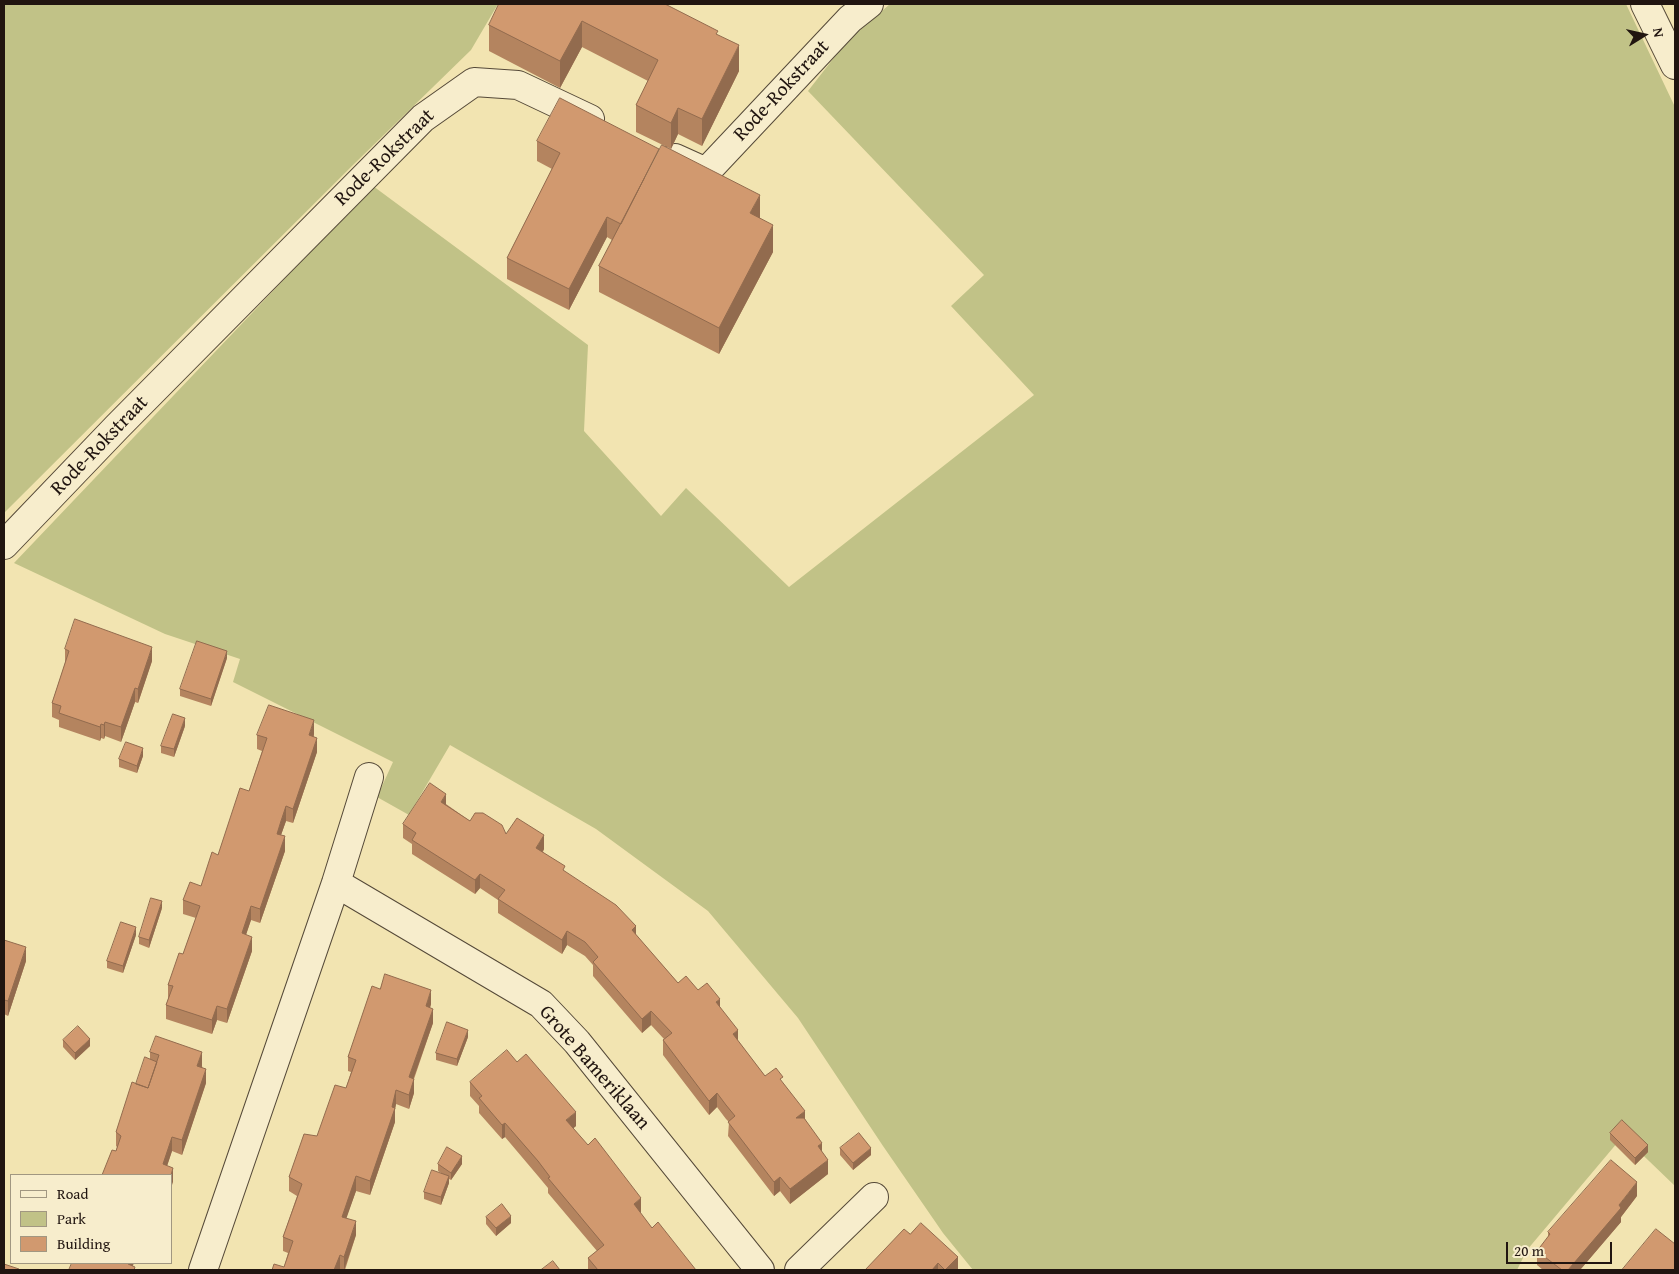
<!DOCTYPE html>
<style>
body{margin:0}
#map{position:relative;width:1679px;height:1274px;overflow:hidden;background:#f2e4b1;font-family:"Gentium Book Plus",serif}
canvas{display:block}
.frame{position:absolute;inset:0;border:5px solid #211510;pointer-events:none}
.legend{position:absolute;left:10px;top:1174px;width:162px;height:90px;box-sizing:border-box;background:#f7edcc;border:1px solid #a19781;margin:0;padding:6px 9px;list-style:none;font-size:15px;color:#211510}
.legend li{display:flex;align-items:center;gap:10px;height:25px}
.legend b{width:25px;border:1px solid #a19781}
.north{position:absolute;left:1619px;top:10px;width:50px;height:50px;-webkit-text-stroke:4px #f7edcc;paint-order:stroke;rotate:80deg;font-size:14px;font-weight:700;line-height:20px;text-align:center;color:#211510}
.north::after{content:'';display:block;margin:auto;width:18px;height:22px;background:#211510;clip-path:polygon(50% 0,100% 100%,50% 72%,0 100%)}
.scale{position:absolute;left:1506px;top:1242px;width:106px;height:22px;box-sizing:border-box;border:2px solid #211510;border-top:0;padding-left:6px;font-size:15px;line-height:18px;white-space:nowrap;color:#211510;-webkit-text-stroke:4px #f7edcc;paint-order:stroke}
</style>
<div id="map">
<canvas width="1679" height="1274"></canvas>
<div class="frame"></div>
<ul class="legend">
<li><b style="height:6px;background:#f7edcc"></b>Road</li>
<li><b style="height:14px;background:#c1c287"></b>Park</li>
<li><b style="height:14px;background:#d1996f"></b>Building</li>
</ul>
<div class="north">N</div>
<div class="scale">20 m</div>
</div>
<script>
const c = document.querySelector('canvas').getContext('2d');
c.lineJoin = 'round';
function paint(path, color) { c.fillStyle = color; c.fill(path, 'evenodd'); }
function trace(path, color, width, dash) { c.strokeStyle = color; c.lineWidth = width; c.lineCap = dash ? 'butt' : 'round'; c.setLineDash(dash || []); c.stroke(path); }
function write(font, color, halo, rows, align = 'center') {
  c.font = font + ' "Gentium Book Plus",serif'; c.lineWidth = 4; c.setLineDash([]); c.textBaseline = 'middle'; c.strokeStyle = halo; c.fillStyle = color; for (const [text, x, y, turn = 0] of rows) {
    c.save(); c.translate(x, y); c.rotate((+turn || 0) * Math.PI / 180); c.textAlign = isNaN(turn) ? turn : align; if (halo) c.strokeText(text, 0, 0); c.fillText(text, 0, 0); c.restore();
  }
}
paint(new Path2D(`
 M4,4H498L471,50L353,165L4,513Z
 M890,4H1626L1675,107V1186L1623,1136L1527,1250L1517,1270H973L943,1233L883,1146L798,1018L708,911L596,829L450,745L409,815L377,797L393,762L233,682L240,659L165,634L14,563L373,186L588,345L584,431L661,516L686,488L789,587L1034,395L951,306L984,275L808,91L847,41Z`), '#c1c287');
const minor = new Path2D(`
 M1645,4L1675,65
 M675,158L706,172L850,19L869,4
 M4,545L117,427L423,118L474,82L518,85L590,119
 M336,883L541,1004L577,1042L760,1270
 M203,1270L336,883L369,777
 M799,1270L874,1197`);
trace(minor, '#554938', 30);
trace(minor, '#f7edcc', 28);
paint(new Path2D(`
 M499,4L718,35L739,71L702,146L678,134L671,149L636,132V105L648,81L582,47L560,88L489,51V25Z
 M537,141L760,218L773,252L719,354L599,292V266L612,240L607,237L569,310L507,279V258L552,169L537,161Z
 M65,649L152,661L138,703L135,702L121,742L105,736L104,739L101,738L100,741L59,727V720L52,717V703L65,663Z
 M227,658L211,706L180,696V689Z
 M185,726L174,757L161,753V746Z
 M314,734V737L317,752L293,823L286,821L281,835L285,851L260,923L251,920L246,934L252,951L227,1023L217,1020L212,1034L166,1019V1005L168,999V985L183,954L196,918L183,914V900L201,886L218,855L249,791L262,751L257,749V735Z
 M143,756L137,773L119,767V759Z
 M446,804L470,821L506,834L544,849L543,852L636,935L678,983L698,990L720,1007L738,1041L765,1076L783,1083L805,1119L822,1152L828,1174L790,1204L780,1191L774,1196L728,1136L729,1122L726,1119L717,1107L709,1115L663,1055V1040L664,1039L651,1025L642,1033L593,976V965L585,956L567,945L562,954L498,913V900L480,888L475,894L412,854V844L403,838V824Z
 M162,908L149,948L139,944V937Z
 M136,935L123,973L107,968V961Z
 M4,940L26,961L8,1016L4,1014Z
 M380,989L431,1004L430,1008L433,1023L414,1079V1093L409,1109L396,1104L395,1108V1122L370,1195L356,1191L346,1218L356,1235L345,1270L340,1269L284,1267L288,1253L283,1251V1237L297,1196L289,1191V1177L317,1136L346,1088L351,1072L348,1071V1057Z
 M468,1037L457,1066L436,1060V1053Z
 M63,1040L90,1046L75,1060L63,1047Z
 M150,1052L202,1066L206,1083L182,1155L172,1151L167,1166L173,1182L116,1151L117,1147L116,1146V1132L136,1084L150,1059Z
 M470,1082L576,1126L573,1128L641,1212L640,1213L652,1228L696,1270H588V1258L597,1251L548,1193V1188L538,1176L505,1137L502,1139L479,1113V1106L470,1096Z
 M1610,1133L1648,1152L1635,1165L1610,1140Z
 M840,1148L871,1155L853,1170L840,1155Z
 M438,1164H462L451,1180L449,1179V1183L441,1205L424,1199V1192L441,1173L438,1171Z
 M1637,1196L1621,1217V1222L1580,1270H1543L1537,1265V1251L1548,1238V1232Z
 M486,1217L511,1223L496,1236L486,1224Z
 M910,1234L958,1270H865Z`), '#b4845f');
paint(new Path2D(`
 M582,21V47L560,88V61Z
 M739,45V71L702,146V119Z
 M678,108V134L671,149V123Z
 M760,195V222L750,213Z
 M607,217V237L569,310V289Z
 M773,225V252L719,354V328Z
 M152,647V661L138,703V689Z
 M227,651V658L211,706V699Z
 M135,688V702L121,742V727Z
 M185,718V726L174,757V749Z
 M314,720V734L309,750V735Z
 M105,722V736L104,739V725Z
 M101,724V738L100,741V727Z
 M317,738V752L293,823V809Z
 M143,748V756L137,773V766Z
 M446,794V808L441,802Z
 M286,806V821L281,835L277,834Z
 M544,835V849L536,862V848Z
 M285,836V851L260,923V909Z
 M480,874V888L475,894V880Z
 M162,901V908L149,948V940Z
 M251,906V920L242,947V933Z
 M636,926V941L632,930Z
 M136,927V935L123,973V966Z
 M567,931V945L562,954V940Z
 M252,937V951L227,1023V1009Z
 M26,947V961L8,1016V1001Z
 M431,990V1004L426,1021V1006Z
 M720,999V1013L716,1002Z
 M217,1006V1020L212,1034V1020Z
 M433,1009V1023L409,1091V1077Z
 M651,1011V1025L642,1033V1019Z
 M468,1030V1037L457,1066V1059Z
 M738,1030V1044L733,1034Z
 M90,1039V1046L75,1060V1053Z
 M202,1052V1066L197,1080V1066Z
 M206,1069V1083L182,1155V1140Z
 M414,1079V1093L409,1109V1095Z
 M396,1090V1104L395,1110V1108V1122L370,1195V1181Z
 M717,1093V1107L709,1115V1101Z
 M805,1111V1126L796,1118Z
 M576,1112V1126L566,1135V1120Z
 M505,1123V1137L502,1139V1125Z
 M172,1137V1151L164,1175L163,1164Z
 M822,1143V1157L818,1146Z
 M1648,1145V1152L1635,1165V1158Z
 M871,1148V1155L853,1170V1163Z
 M462,1156V1164L451,1180V1173Z
 M828,1160V1174L790,1204V1189Z
 M173,1168V1182L171,1188V1175Z
 M356,1176V1191L342,1231V1217Z
 M449,1176V1183L441,1205V1197Z
 M780,1177V1191L774,1196V1182Z
 M1637,1182V1196L1621,1217V1222L1580,1270H1568Z
 M641,1198V1212L634,1219V1204Z
 M511,1216V1223L496,1236V1228Z
 M356,1221V1235L344,1270V1257Z
 M340,1255V1270H334Z
 M958,1257V1270H945Z
 M128,1263H134L131,1270L128,1264Z
 M938,1263V1270H932Z`), '#926b4e');
const building = new Path2D(`
 M499,4H665L718,31L716,34L739,45L702,119L678,108L671,123L636,105L658,60L582,21L560,61L489,25Z
 M560,98L659,149L621,224L607,217L569,289L507,258L560,153L537,141Z
 M662,145L760,195L750,213L773,225L719,328L599,266Z
 M75,619L152,647L138,689L135,688L121,727L105,722L104,725L101,724L100,727L59,713L61,706L52,703L69,651L65,649Z
 M197,641L227,651L211,699L180,689Z
 M269,705L314,720L309,735L317,738L293,809L286,806L281,821L277,834L285,836L260,909L251,906L242,933L252,937L227,1009L217,1006L212,1020L166,1005L173,986L168,985L179,953L183,954L200,906L183,900L190,882L201,886L212,852L218,855L240,788L249,791L267,738L257,735Z
 M173,714L185,718L174,749L161,746Z
 M126,742L143,748L137,766L119,759Z
 M430,783L446,794L441,802L470,821L475,813H483L502,825L506,834L517,818L544,835L536,848L565,866L563,870L616,905L636,926L632,930L678,983L686,976L698,990L707,983L720,999L716,1002L738,1030L733,1034L765,1076L776,1068L783,1077L780,1079L805,1111L796,1118H804L822,1143L818,1146L828,1160L790,1189L780,1177L774,1182L728,1122L735,1116L726,1105L717,1093L709,1101L663,1040L672,1033L651,1011L642,1019L593,962L598,957L585,942L567,931L562,940L498,899L505,890L480,874L475,880L412,840L416,833L403,824Z
 M151,898L162,901L149,940L139,937Z
 M121,922L136,927L123,966L107,961Z
 M4,940L26,947L8,1001L4,1000Z
 M385,974L431,990L426,1006L433,1009L409,1077L414,1079L409,1095L396,1090L392,1107L395,1108L370,1181L356,1176L342,1217L356,1221L344,1257L340,1255L334,1270H272L274,1264L284,1267L293,1241L283,1237L302,1184L289,1177L304,1134L317,1136L335,1085L346,1088L356,1060L348,1057L372,986L380,989Z
 M447,1022L468,1030L457,1059L436,1053Z
 M78,1026L90,1039L75,1053L63,1040Z
 M156,1036L202,1052L197,1066L206,1069L182,1140L172,1137L163,1164L173,1168L171,1175H102L112,1150L116,1151L121,1136L116,1132L132,1082L148,1088L159,1055L150,1052Z
 M507,1050L517,1062L526,1054L576,1112L566,1120L588,1145L595,1138L641,1198L634,1204L652,1228L658,1222L696,1270H598L588,1258L604,1245L548,1178L550,1177L538,1161L505,1123L502,1125L479,1098L482,1096L470,1082Z
 M145,1057L157,1062L148,1088L136,1084Z
 M1622,1120L1648,1145L1635,1158L1610,1133Z
 M859,1133L871,1148L853,1163L840,1148Z
 M447,1147L462,1156L451,1173L438,1164Z
 M1611,1160L1637,1182L1619,1205L1621,1208L1568,1270H1562L1537,1251L1550,1234L1548,1232Z
 M432,1170L449,1176L441,1197L424,1192Z
 M502,1204L511,1216L496,1228L486,1217Z
 M921,1223L958,1257L945,1270L938,1263L932,1270H865L904,1229L910,1234Z
 M1656,1229L1675,1244V1270H1622Z
 M553,1261L560,1270H541Z
 M72,1263H128V1264L135,1267L134,1270H69Z
 M4,1264L19,1269V1270H4Z`);
paint(building, '#d1996f');
trace(building, '#926b4e', 1);
write('20px', '#211510', '#f7edcc', [
 ["Rode-Rokstraat",782,91,-47],
 ["Rode-Rokstraat",385,158,-44],
 ["Rode-Rokstraat",100,446,-46],
 ["Grote Bameriklaan",594,1068,49]
]);
</script>
